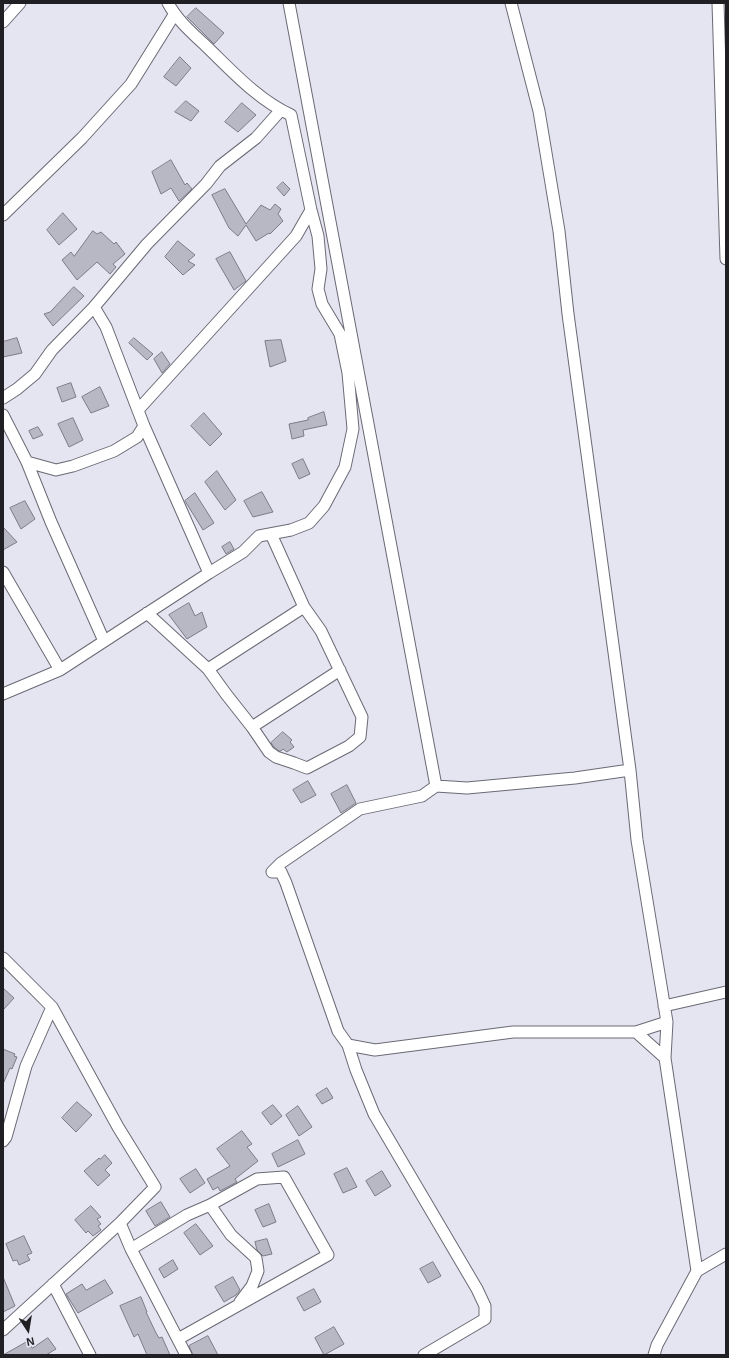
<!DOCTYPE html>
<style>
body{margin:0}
#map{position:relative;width:729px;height:1358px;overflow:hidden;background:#e5e4f1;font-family:Arial,sans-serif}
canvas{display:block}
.frame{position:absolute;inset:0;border:4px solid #201f24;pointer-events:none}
.north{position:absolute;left:8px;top:1310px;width:40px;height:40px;-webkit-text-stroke:3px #e5e4f1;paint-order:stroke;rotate:168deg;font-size:11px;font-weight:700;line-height:16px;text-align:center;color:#201f24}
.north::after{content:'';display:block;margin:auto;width:14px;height:18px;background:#201f24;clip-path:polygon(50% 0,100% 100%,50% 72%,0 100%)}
</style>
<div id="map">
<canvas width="729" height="1358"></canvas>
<div class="frame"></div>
<div class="north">N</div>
</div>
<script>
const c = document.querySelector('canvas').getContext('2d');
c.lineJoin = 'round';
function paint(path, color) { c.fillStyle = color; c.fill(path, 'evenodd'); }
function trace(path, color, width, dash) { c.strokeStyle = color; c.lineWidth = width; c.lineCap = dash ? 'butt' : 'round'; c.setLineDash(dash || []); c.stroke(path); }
const building = new Path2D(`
 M196,8L224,33L214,44L187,17Z
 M180,57L191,68L176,86L164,77Z
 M186,101L199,111L191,121L175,112Z
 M242,103L256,115L238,132L225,122Z
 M171,160L185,185L187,183L192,189L179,201L171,188L161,194L152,172Z
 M283,182L290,189L284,196L277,188Z
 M225,189L246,224L261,205L270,210L275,204L281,209L278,214L283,221L270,234L269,233L256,241L246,225L238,236L229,228L212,195Z
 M63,213L77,229L59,245L47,230Z
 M93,231L97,234L101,232L114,244L116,242L125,254L113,264L116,267L110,274L97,262L77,280L62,260L71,252L74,256Z
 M178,241L195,255L188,261L195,265L183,275L165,257Z
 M230,252L246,281L234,290L216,259Z
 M74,287L84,296L53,326L44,314L50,312Z
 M17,338L22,353L3,357V342Z
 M134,338L153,354L147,360L129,343Z
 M281,340L286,361L270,367L265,341Z
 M162,352L170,364L162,373L154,359Z
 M71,383L76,397L62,402L57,388Z
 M100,387L109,406L91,413L82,397Z
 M324,412L327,425L303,430L304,436L292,439L289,424L308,420V418Z
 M204,413L222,434L210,446L191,426Z
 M73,418L83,440L69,447L58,424Z
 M38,427L43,435L33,439L29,431Z
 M303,459L310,474L299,479L292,464Z
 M217,471L236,500L225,510L205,482Z
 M262,492L273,512L253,517L244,501Z
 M195,493L214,523L203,530L185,501Z
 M25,501L35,519L21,529L10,508Z
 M3,527L17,542L3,550Z
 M230,542L234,549L226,554L222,547Z
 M189,603L195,616L202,612L207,627L187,639L169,615Z
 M283,732L292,740L290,742L294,747L287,752L283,749L281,751H279L274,747L271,743Z
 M308,781L316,795L301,803L293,790Z
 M347,785L356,803L341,813L331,794Z
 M3,988L14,998L3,1010Z
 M3,1049L15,1054L14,1056L17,1057L12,1069L10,1068L3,1084Z
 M327,1088L333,1098L322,1104L316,1095Z
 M77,1102L92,1115L76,1132L62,1118Z
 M273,1105L282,1116L271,1125L262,1113Z
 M298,1106L312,1127L299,1136L286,1115Z
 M242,1131L252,1144L247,1147L258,1161L235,1179L237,1182L220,1191L218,1187L213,1190L207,1179L230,1166L217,1149Z
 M298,1140L305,1154L278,1167L272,1154Z
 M105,1155L112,1163L105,1170L110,1175L98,1186L84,1171L99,1158L100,1159Z
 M347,1168L357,1187L343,1193L334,1174Z
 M196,1169L205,1183L190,1193L180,1179Z
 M382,1171L391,1186L375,1196L366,1181Z
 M161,1202L170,1217L155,1226L146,1211Z
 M269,1204L276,1222L263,1227L255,1210Z
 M91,1206L101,1217L97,1219L101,1224L98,1226L101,1230L93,1236L88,1231L86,1233L75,1220Z
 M196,1224L213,1246L200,1255L184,1233Z
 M24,1236L32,1253L27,1255L30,1260L19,1265L17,1260L13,1261L6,1244Z
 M267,1239L272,1254L263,1256L257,1250L255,1242Z
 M173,1260L178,1269L164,1278L159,1269Z
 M433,1262L441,1276L428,1283L420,1269Z
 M3,1277L15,1306L3,1312Z
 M233,1277L240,1290L236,1295L224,1302L215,1287Z
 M105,1280L113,1293L78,1313L66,1294L82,1284L86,1290Z
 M314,1289L321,1302L304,1311L297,1298Z
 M141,1297L147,1312H146L156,1333L159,1338L162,1337L170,1355H147L138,1334L134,1337L120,1306Z
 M334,1327L344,1344L324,1355L315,1338Z
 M208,1336L218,1355H193L189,1346Z
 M48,1338L56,1349L46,1355H3L28,1341L32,1348Z`);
paint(building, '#b8b7c4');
trace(building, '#7c7b87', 1);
const street = new Path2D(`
 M289,3L436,786L422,796L360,809L281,863L272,872H281L286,883L338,1031L348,1045L375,1050L513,1032H636L667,1022
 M511,3L539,111L559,231L568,314L630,770L637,840L667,1022L665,1058L697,1271L657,1345L654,1355
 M718,3L726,259
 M3,22L20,3
 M3,215L82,138L131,84L174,15
 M94,307L106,327L144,426L209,573
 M3,398L17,389L35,374L52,350L94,307L147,244L206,184L220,166L256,138L280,111
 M138,410L296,236L311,210
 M3,415L27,462L51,522L104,641
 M27,462L56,470L73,466L114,451L137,437L144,426
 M3,572L60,670
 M147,613L208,669L226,694L252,727L269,752L276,757L294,763L307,768L349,746L360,737L362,717L321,631L304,607L271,534
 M208,669L304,607
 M3,694L60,670L209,573L243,552L259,536L291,530L309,523L324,506L345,467L353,429L348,373L340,334L322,304L318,289L321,269L318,236L311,210L291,115C258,100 232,71 206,46C192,33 177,20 168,3
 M252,727L340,670
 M436,786L467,788L575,778L630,770
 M3,958L52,1007L118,1127L155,1187L120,1223L3,1330
 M664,1006L726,992
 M636,1032L665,1058
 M348,1045L356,1070L374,1114L477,1289L485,1306V1319L424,1355
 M3,1141L6,1137L26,1066L52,1007
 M210,1205L231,1235L256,1258L258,1271L252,1286L240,1302
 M120,1223L131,1249L186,1355
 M131,1249L187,1215L210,1205L257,1179L284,1177L328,1255L178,1339
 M697,1271L726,1254
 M53,1284L90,1355`);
trace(street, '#6a6a75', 13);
trace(street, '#fff', 11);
</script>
